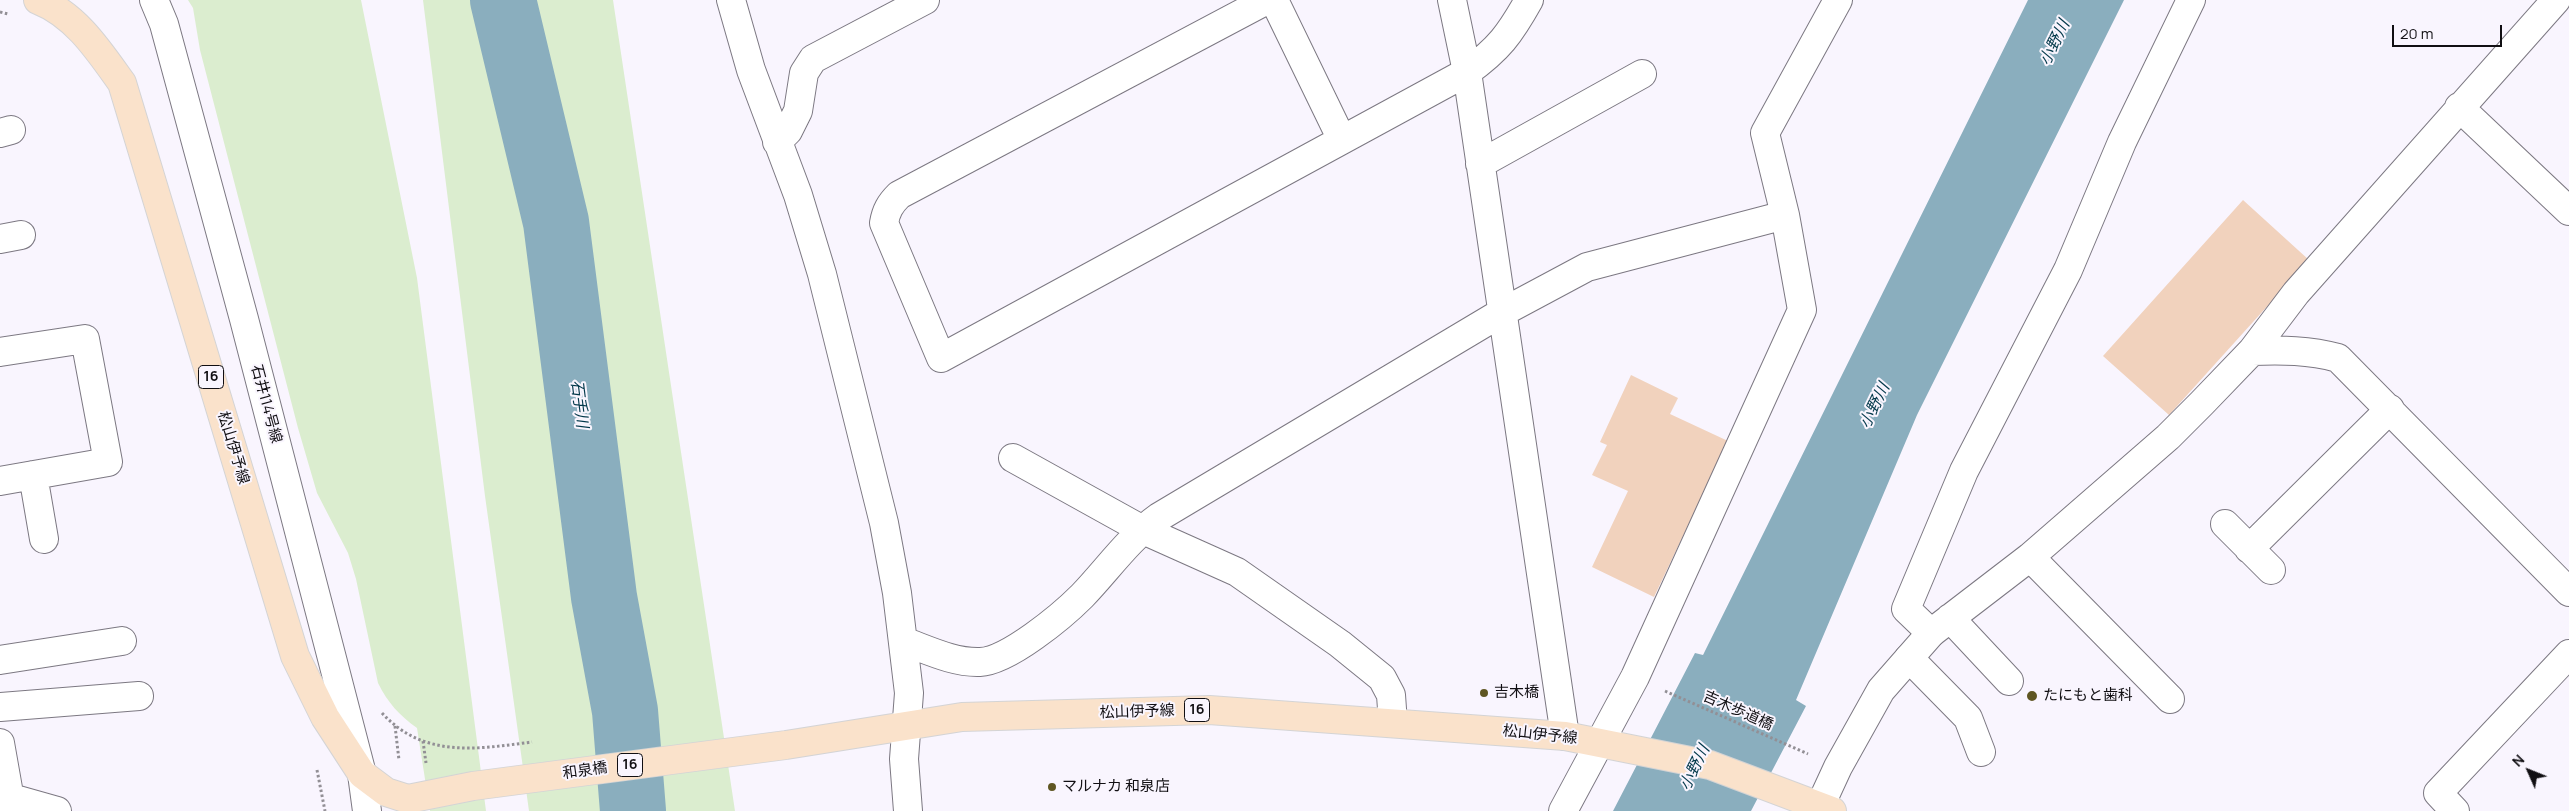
<!DOCTYPE html>
<meta charset="utf-8">
<style>
body{margin:0}
#map{position:relative;width:2569px;height:811px;overflow:hidden;background:#f9f5fe;font-family:Manrope,sans-serif}
canvas{display:block}
.north{position:absolute;left:2504px;top:746px;width:50px;height:50px;-webkit-text-stroke:4px #f9f5fe;paint-order:stroke;rotate:314deg;font-size:14px;font-weight:700;line-height:20px;text-align:center;color:#110f13}
.north::after{content:'';display:block;margin:auto;width:18px;height:22px;background:#110f13;clip-path:polygon(50% 0,100% 100%,50% 72%,0 100%)}
.scale{position:absolute;left:2392px;top:25px;width:110px;height:22px;box-sizing:border-box;border:2px solid #110f13;border-top:0;padding-left:6px;font-size:15px;line-height:18px;white-space:nowrap;color:#110f13;-webkit-text-stroke:4px #f9f5fe;paint-order:stroke}
</style>
<div id="map">
<canvas width="2569" height="811"></canvas>
<div class="north">N</div>
<div class="scale">20 m</div>
</div>
<script>
const c = document.querySelector('canvas').getContext('2d');
c.lineJoin = 'round';
function paint(path, color) { c.fillStyle = color; c.fill(path, 'evenodd'); }
function trace(path, color, width, dash) { c.strokeStyle = color; c.lineWidth = width; c.lineCap = dash ? 'butt' : 'round'; c.setLineDash(dash || []); c.stroke(path); }
function write(font, color, halo, rows, align = 'center') {
  c.font = font + ' Manrope,"Noto Sans JP",sans-serif'; c.lineWidth = 4; c.setLineDash([]); c.textBaseline = 'middle'; c.strokeStyle = halo; c.fillStyle = color; for (const [text, x, y, turn = 0] of rows) {
    c.save(); c.translate(x, y); c.rotate((+turn || 0) * Math.PI / 180); c.textAlign = isNaN(turn) ? turn : align; if (halo) c.strokeText(text, 0, 0); c.fillText(text, 0, 0); c.restore();
  }
}
paint(new Path2D(`
 M188,0H361L417,278L486,811H430L417,728C399,715 388,703 378,683L356,579L348,553L317,493L298,428L200,50L193,8Z
 M423,0H613L735,811H529L485,496Z`), '#dbedcf');
paint(new Path2D(`
 M2028,0H2124L1917,415L1796,700L1806,706L1751,811H1613L1695,653L1703,655Z`), '#8aaebe');
trace(new Path2D(`
 M503,0L556,222L604,597L625,711L633,811`), '#8aaebe', 66);
paint(new Path2D(`
 M2243,200L2309,260L2169,415L2103,356Z
 M1631,375L1678,398L1670,414L1728,441L1654,597L1592,567L1628,491L1592,475L1607,445L1600,442Z`), '#f1d2bd');
const street = new Path2D(`
 M731,0L751,70L798,195L822,274L884,523L897,593L909,693L904,759L908,811
 M1267,0L899,195C890,204 886,211 884,223L941,358L1467,72C1499,49 1510,34 1529,0
 M1274,0L1342,140
 M1452,0L1467,72L1565,736
 M2191,0L2122,142L2068,270L1964,471L1906,609L1931,633L2030,557L2168,437L2202,403L2252,351L2296,293L2556,0
 M2459,107L2569,211
 M0,133L11,130
 M777,142L788,131L798,111L804,73L813,59L925,0
 M1480,164L1642,74
 M0,239L21,235
 M2252,351C2282,350 2309,350 2338,358L2569,592
 M0,352L85,339L108,462L0,481
 M1013,458L1141,529L1237,572L1340,644L1382,678L1391,695L1393,723
 M33,475L44,539
 M2225,524L2271,570
 M2249,549L2390,409
 M2030,557L2170,699
 M1950,618L2009,681
 M903,641C928,650 954,663 980,662C1008,661 1062,616 1082,596C1108,569 1128,539 1159,517L1501,313L1587,267L1785,215
 M1909,658L1968,718L1981,752
 M0,660L122,641
 M0,707L139,696
 M0,743L12,811
 M0,798H11L57,811
 M1563,811L1635,677L1802,310L1785,215L1765,133L1838,0
 M2455,811L2438,793L2569,654`);
const secondary = new Path2D(`
 M154,0L164,24L244,319L362,774L367,811
 M1820,806L1838,767L1881,690L1931,633`);
const primary = new Path2D(`
 M38,0C76,15 99,51 122,83L295,656L325,717L362,774L386,792L408,799L473,786L786,745L962,717L1209,710L1565,736L1710,765L1832,811`);
trace(street, '#7c7882', 30);
trace(secondary, '#7c7882', 30);
trace(primary, '#d4d4d5', 30);
trace(new Path2D(`
 M0,12L8,14
 M1665,691L1808,754
 M382,713C424,759 478,749 532,742
 M395,726L399,760
 M423,741L426,763
 M317,770L325,811`), '#928f95', 3, [2.5, 2.5]);
trace(street, '#fff', 28);
trace(secondary, '#fff', 28);
trace(primary, '#fae2cb', 28);
for (const [x, y, r, color] of [
 [1484,693,5,"#5f5622"],
 [2032,696,6,"#5f5622"],
 [1052,787,5,"#5f5622"]
]) { const dot = new Path2D(); dot.arc(x, y, r, 0, 2 * Math.PI); c.fillStyle = color; c.fill(dot); trace(dot, '#f9f5fe', 2); }
for (const [x, y, w] of [
 [211,377,25],
 [1197,710,25],
 [630,765,25]
]) { const box = new Path2D(); box.roundRect(x - w / 2, y - 11.5, w, 23, 4); c.fillStyle = '#f9f5fe'; c.fill(box); trace(box, '#110f13', 1); }
write('bold 14px', '#110f13', null, [
 ["16",211,377],
 ["16",1197,710],
 ["16",630,765]
]);
write('15px', '#110f13', '#f9f5fe', [
 ["石井114号線",266,404,75],
 ["松山伊予線",233,448,73],
 ["吉木歩道橋",1738,711,24],
 ["松山伊予線",1137,712,-2],
 ["松山伊予線",1540,735,6],
 ["和泉橋",585,771,-8]
]);
write('15px', '#110f13', '#f9f5fe', [
 ["吉木橋",1494,693],
 ["たにもと歯科",2043,696],
 ["マルナカ 和泉店",1062,787]
], 'left');
write('italic 16px', '#02384a', '#f9f5fe', [
 ["小野川",2055,43,-64],
 ["石手川",579,404,83],
 ["小野川",1875,406,-64],
 ["小野川",1695,768,-64]
]);
</script>
